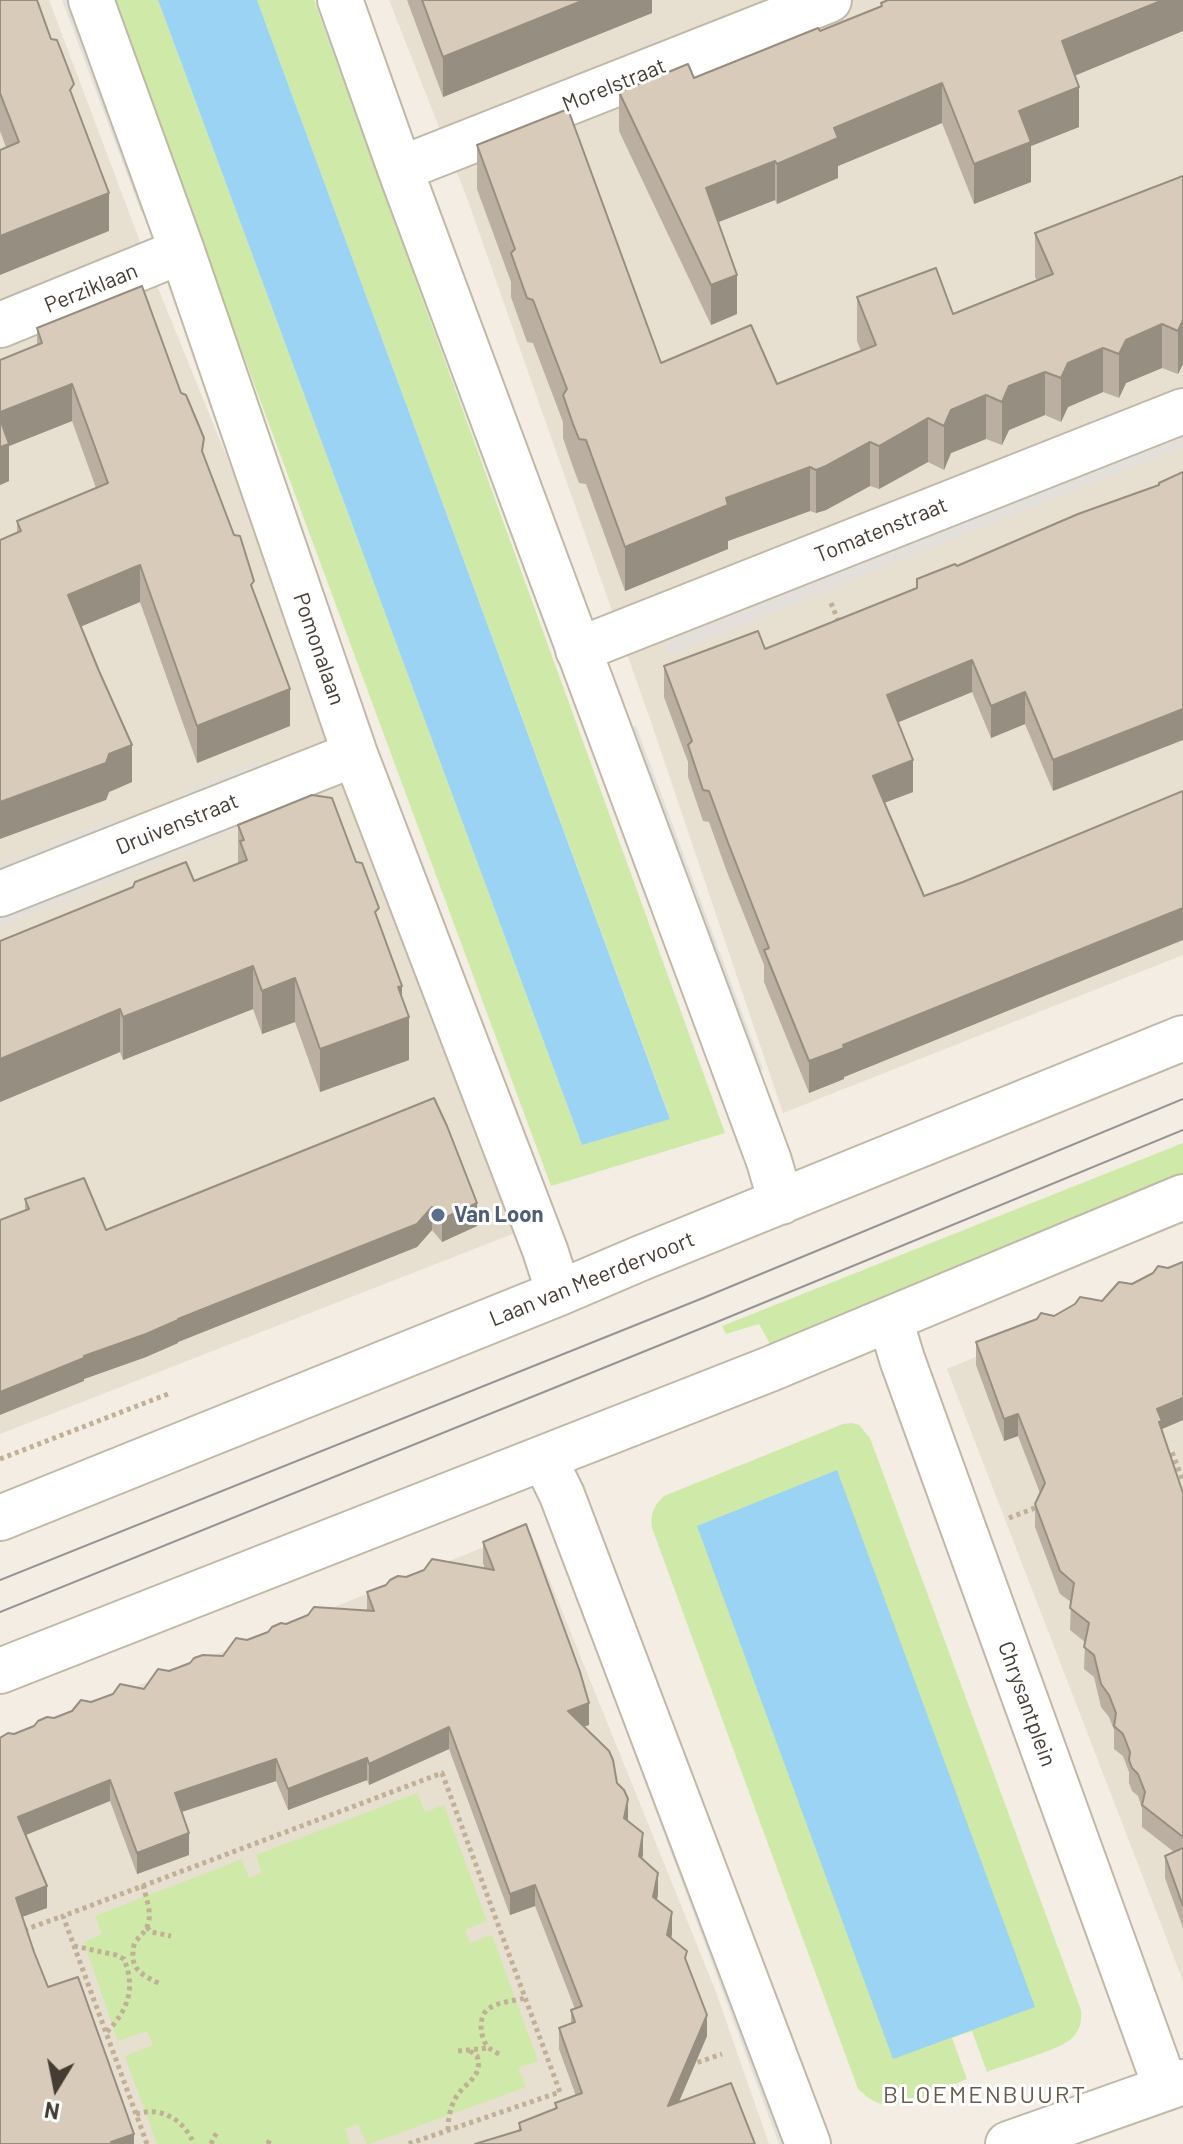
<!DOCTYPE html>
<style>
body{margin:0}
#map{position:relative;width:1183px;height:2144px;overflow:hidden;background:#f3ede3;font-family:Barlow,sans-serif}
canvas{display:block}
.north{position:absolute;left:16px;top:2048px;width:80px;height:80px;-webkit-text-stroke:6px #fff;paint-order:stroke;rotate:190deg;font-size:22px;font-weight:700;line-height:32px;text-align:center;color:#453d33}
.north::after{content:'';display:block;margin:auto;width:28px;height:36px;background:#453d33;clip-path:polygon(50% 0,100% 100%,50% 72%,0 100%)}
</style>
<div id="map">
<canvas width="1183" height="2144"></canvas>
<div class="north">N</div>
</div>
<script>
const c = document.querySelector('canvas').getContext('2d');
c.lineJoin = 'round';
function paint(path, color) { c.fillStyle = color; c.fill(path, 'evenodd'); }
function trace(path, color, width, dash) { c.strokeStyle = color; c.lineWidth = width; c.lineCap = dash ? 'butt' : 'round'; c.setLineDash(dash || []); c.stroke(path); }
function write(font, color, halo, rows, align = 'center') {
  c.font = font + ' Barlow,sans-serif'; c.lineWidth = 6; c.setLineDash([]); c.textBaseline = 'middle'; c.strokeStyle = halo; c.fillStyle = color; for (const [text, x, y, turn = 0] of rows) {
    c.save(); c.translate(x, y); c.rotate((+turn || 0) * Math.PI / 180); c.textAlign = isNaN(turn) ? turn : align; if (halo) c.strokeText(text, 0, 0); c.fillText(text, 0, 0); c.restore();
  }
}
paint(new Path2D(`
 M0,0H49L151,271L351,762L533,1226L0,1434Z
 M389,0H1183V955L783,1113L650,719L467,198Z
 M1183,1270V1981L947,1369Z
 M529,1529L716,1992L769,2144H0V1741Z`), '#e7dfd0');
paint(new Path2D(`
 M112,0H158L582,1145L670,1118L257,0H314L725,1133L551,1186Z
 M1183,1143V1179L770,1344L759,1324L726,1334L722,1326Z
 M852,1423L859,1425L870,1438L1081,2010C1082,2022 1080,2031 1071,2039C1060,2050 1004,2065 987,2072L972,2031L952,2038L967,2079C947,2087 906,2107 886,2105C875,2104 866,2096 858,2089L652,1528C650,1514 654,1505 664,1496L843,1424Z
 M417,1793L425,1812L444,1805L487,1921L465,1930L470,1943L492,1935L538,2061L518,2068L526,2087L369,2144H367L358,2124L345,2129L350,2144H157L125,2056L153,2045L147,2031L118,2041L84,1942L102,1934L95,1916L242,1859L249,1878L262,1873L256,1855Z`), '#cfeaa8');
paint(new Path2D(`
 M62,0H74L152,208L141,212Z
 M1183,435V447L668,655L663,644Z
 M636,726L763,1069L753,1072L626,730Z
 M258,761L263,772L188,803L183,791Z
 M306,789L310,799L0,927V915Z
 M114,819L118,830L0,878V865Z
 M569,1540L792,2144H779L557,1545Z`), '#e3e0dc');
paint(new Path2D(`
 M158,0H257L670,1119L582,1145Z
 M837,1470L1035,2007L893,2059L697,1526Z`), '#9ad3f4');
const minor = new Path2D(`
 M91,0L182,251L355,754L545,1250L559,1293
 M340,0L400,169L769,1161L781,1202
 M400,169L829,0
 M0,325L182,251
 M578,650L1183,411
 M0,894L355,754
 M890,1319L902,1359L1166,2088
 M544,1458L562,1495L808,2144
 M0,1518L559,1293L641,1258L1183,1038
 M0,1671L770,1369L1183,1197
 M1008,2144L1183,2082`);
trace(minor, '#c1b8a8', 48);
trace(new Path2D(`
 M831,603L839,623
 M1165,1455L1172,1452L1183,1481
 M0,1459L168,1394
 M1009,1518L1040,1506
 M143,1885C146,1898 152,1912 148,1924C146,1932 141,1934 137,1940C134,1943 133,1948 133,1952C131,1971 145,1976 160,1984
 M147,1927L151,1932L171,1936
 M24,1930L63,1916
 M74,1946L116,1955L124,1959C136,1989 128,2010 106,2033
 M458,2051L489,2048
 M499,2054C495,2052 491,2050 488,2047C480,2038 478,2018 487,2010C496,2002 514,2001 525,1998
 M690,2065L722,2054
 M136,2114C162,2106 184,2120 194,2144
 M448,2130C448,2120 450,2108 455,2099C464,2082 484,2078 477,2056L470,2051
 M147,2144L63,1916L442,1773L560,2092L408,2144
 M211,2144L214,2137L218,2131
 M268,2144L270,2139`), '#c1b095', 5, [4, 4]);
trace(minor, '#fff', 44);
trace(new Path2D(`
 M0,1580L703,1298L1183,1099
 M0,1612L712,1324L1183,1130`), '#949494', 2);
paint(new Path2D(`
 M0,0L74,99L109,231L6,147L0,131Z
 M407,0H652V13L443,97Z
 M1183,0V31L1075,75L1079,127L1031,146V182L974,204L942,123L838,166V178L777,204L775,200L718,222L737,314L711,325L619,131V92L694,78L820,31L881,7V3Z
 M477,145L661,363L777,384L861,351L857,341V297L953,314L1037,280L1035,277V233L1183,176V364L1178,374L1162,368L1126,383L1119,398L1103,392L1068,407L1061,422L1045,415L1009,430L1002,445L986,439L951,453L944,470L928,462L879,489L870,486L826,510L816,513L810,511L728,541V549L625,591L586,484L579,483L573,467L563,438V422L533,343L527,342L511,297V282L477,189Z
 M37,328L204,455L254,593L290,726L197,763L140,602L81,626L132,782L109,792L106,800L17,533V521L96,488L72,421L9,446V481L0,485V360L37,345Z
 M1078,514L1053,791L1025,724L991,738L972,692L898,722L913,792L884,803L924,896L1056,991L844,1077V1079L809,1093L764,982V965L727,872L709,822L703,821L688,777V762L664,697V666L765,649L917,588L957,566Z
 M238,825L379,923L402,999L409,1060L320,1092L295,1022L262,1034L253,1009L123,1060L120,1052L0,1102L194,881L238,863Z
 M434,1098L477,1226L442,1242L432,1230L417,1247L178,1342V1343L146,1357L84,1379V1381L25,1211V1199L106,1230Z
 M1183,1262V1420L1162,1429L1183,1493V1928L1165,1878V1856L1174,1852L1142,1827V1808L1138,1796L1132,1791L1129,1783V1772L1123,1756L1114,1749V1730L1109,1717L1101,1707L1094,1677L1084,1669L1085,1642L1070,1630L1071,1602L1060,1594L1035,1527V1504L1040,1493L1018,1436L1004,1441L976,1365V1342L1054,1316L1102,1301L1132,1284Z
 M483,1542L589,1725L584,1726L617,1783L628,1821L643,1854L642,1859L658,1894L657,1900L672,1934L671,1939L687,1963L707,2036L679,2102L519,2131V2123L555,2109V2103L576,2096L559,2049V2028L571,2023V2010L575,2009L535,1906L510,1915L449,1749L369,1785L367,1780L288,1810L276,1781L182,1812L189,1855L137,1874L110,1801L26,1835L47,1908L22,1917L34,1952L48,1987L134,2144H0L14,1734L72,1711L91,1702L144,1689L169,1671L223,1656L247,1640L286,1624L367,1610V1592L406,1577L485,1569L483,1563Z`), '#baafa0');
paint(new Path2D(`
 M584,0H652V13L443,97V57Z
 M1163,0H1183V31L1062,81V41Z
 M942,83V123L838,166V178L777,204V164L834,128Z
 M1079,87V127L1031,146V182L974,204V164L1019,111Z
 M775,161V200L706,227V188Z
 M109,193V231L0,275V236Z
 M737,275V314L711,325V285Z
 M1183,320V364L1178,374V331Z
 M1162,324V368L1126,383L1119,398V354L1126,340Z
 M1103,348V392L1068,407L1061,422V378L1068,363Z
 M1045,372V415L1009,430L1002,445V402L1009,386Z
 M72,384V421L9,446V481L0,485V412Z
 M986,395V439L951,453L944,470V426L951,410Z
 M928,418V462L879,489V446Z
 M870,442V486L826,510L816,513V470Z
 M810,467V511L728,541V549L625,591V547L726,498Z
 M140,565V602L68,632V595Z
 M972,660V692L887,727V695Z
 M290,689V726L197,763V726Z
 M1025,692V724L991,738V706Z
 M1183,709V740L1053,791V760Z
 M132,745V782L109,792L106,800L0,839V802Z
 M913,760V792L873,807V776Z
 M1183,908V940L844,1077V1079L809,1093V1061L843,1045Z
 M253,966V1009L123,1060V1017Z
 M295,978V1022L262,1034V991Z
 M402,986V1019L409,1017V1060L320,1092V1049L398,987Z
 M120,1009V1052L0,1102V1059Z
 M477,1203V1226L442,1242V1219Z
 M432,1207V1230L417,1247L178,1342V1343L146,1357L84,1379V1356L178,1319Z
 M84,1358V1381L0,1415V1392Z
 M1183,1398V1420L1162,1429V1444L1157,1409Z
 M1018,1414V1436L1004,1441V1419Z
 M589,1703V1725L568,1732V1711Z
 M449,1727V1749L369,1785V1764Z
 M367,1758V1780L288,1810V1789Z
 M276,1759V1781L175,1814V1793Z
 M110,1780V1801L18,1838V1817Z
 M628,1799V1821L624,1818Z
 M189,1833V1855L137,1874V1853Z
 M643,1833V1854L639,1878V1856Z
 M658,1873V1894L653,1918V1897Z
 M535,1885V1906L510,1915V1894Z
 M47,1886V1908L16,1919V1898Z
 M672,1912V1934L667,1957V1935Z
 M707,2015V2036L668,2127V2106Z
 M134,2134V2144H111V2142Z`), '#978e82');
const building = new Path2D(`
 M0,0H37L51,39L57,40L74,84L70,90L109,193L0,236V150L19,142L0,93Z
 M422,0H584L443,57Z
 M888,0H1163L1062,41L1079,87L1019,111L1031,142L974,164L942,83L834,128L838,138L777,164L775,161L706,188L737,275L711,285L619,92L688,64L694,78L818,28L820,31L882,6L881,3Z
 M568,109L661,363L751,325L777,384L876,345L857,297L936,268L953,314L1053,274L1035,233L1183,176V320L1178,331L1162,324L1126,340L1119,354L1103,348L1068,363L1061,378L1045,372L1009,386L1002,402L986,395L951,410L944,426L928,418L879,446L870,442L826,466L816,470L810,467L726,498L728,505L625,547L586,440L579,439L573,424L563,395L567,389L533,300L527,298L511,253L515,249L477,145Z
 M142,286L181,393L186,395L204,438L202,451L234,535L240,536L254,581L251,585L290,689L197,726L140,565L68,595L99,671L132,745L109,754L106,763L0,802V540L21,531L17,521L108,483L72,384L0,412V360L42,343L37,328Z
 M0,419L9,444L0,447Z
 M1183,472V709L1053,760L1025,692L991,706L972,660L887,695L913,760L873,776L924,896L963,882L1183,791V908L843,1045L844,1048L809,1061L764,950L769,948L727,840L709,791L703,790L688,745L692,741L664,666L758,631L765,649L917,588V579L955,564L957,566L1078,514L1159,485V483Z
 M312,795L332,798L356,862L362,863L379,908L375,912L402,986L398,987L409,1017L320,1049L295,978L262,991L253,966L123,1017L120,1009L0,1059V941L133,887L135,882L186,862L194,881L247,860L240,841L244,840L238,825Z
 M434,1098L447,1126L477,1203L442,1219L432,1207L417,1224L178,1319V1320L146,1334L84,1356V1358L0,1392V1220L29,1209L25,1199L84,1178L106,1230Z
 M1183,1262V1398L1157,1409L1162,1421L1159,1422L1183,1493V1837L1142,1805L1145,1792L1138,1774L1132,1768L1129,1760L1130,1752L1123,1734L1114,1726L1116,1713L1109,1695L1101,1684L1094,1655L1084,1647L1089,1623L1070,1608L1074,1583L1060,1571L1035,1504L1045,1483L1018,1414L1004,1419L976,1342L1037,1319L1041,1313L1054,1316L1075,1304L1080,1297L1102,1301L1119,1282L1132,1284L1153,1273L1158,1266L1168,1268Z
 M526,1524L580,1672L589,1703L568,1711L609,1751L613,1760L617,1783L624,1790L628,1799L624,1818L643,1833L639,1856L658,1873L653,1897L672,1912L667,1935L687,1951L685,1958L707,2015L668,2106L731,2083L755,2144H475L521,2130L519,2123L557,2108L555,2103L582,2093L559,2028L575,2022L571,2010L582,2006L535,1885L510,1894L449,1727L369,1764L367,1758L288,1789L276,1759L175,1793L189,1833L137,1853L110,1780L18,1817L47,1886L16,1898L34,1952L48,1987L78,1977L134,2134L111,2142L112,2144H0V1738L8,1733L14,1734L34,1726L38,1721L47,1717L54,1718L72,1711L81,1700L91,1702L113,1694L120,1684L144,1689L158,1669L169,1671L190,1663L194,1658L203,1655L223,1656L236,1638L247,1640L268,1632L272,1627L281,1623L286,1624L308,1615L314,1607L374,1611L367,1592L386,1585L390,1580L398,1576L406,1577L424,1570L432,1559L494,1570L483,1542Z
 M1183,1848V1906L1165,1856Z`);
paint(building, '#d8cbba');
trace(building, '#978e82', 2);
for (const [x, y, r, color] of [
 [438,1215,8,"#5c6f8a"]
]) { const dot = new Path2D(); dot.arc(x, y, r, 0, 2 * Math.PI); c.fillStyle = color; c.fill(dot); trace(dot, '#fff', 3); }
write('22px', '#453d33', '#fff', [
 ["Morelstraat",614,85,-22],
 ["Perziklaan",91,288,-22],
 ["Tomatenstraat",881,530,-22],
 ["Pomonalaan",319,649,71],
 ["Druivenstraat",177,824,-22],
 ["Laan van Meerdervoort",592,1279,-22],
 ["Chrysantplein",1027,1704,70]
]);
write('bold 22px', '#4e5e75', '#fff', [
 ["Van Loon",454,1215]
], 'left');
c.letterSpacing = '2px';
write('24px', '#685b49', '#fff', [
 ["BLOEMENBUURT",985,2095]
]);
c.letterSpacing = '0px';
</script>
